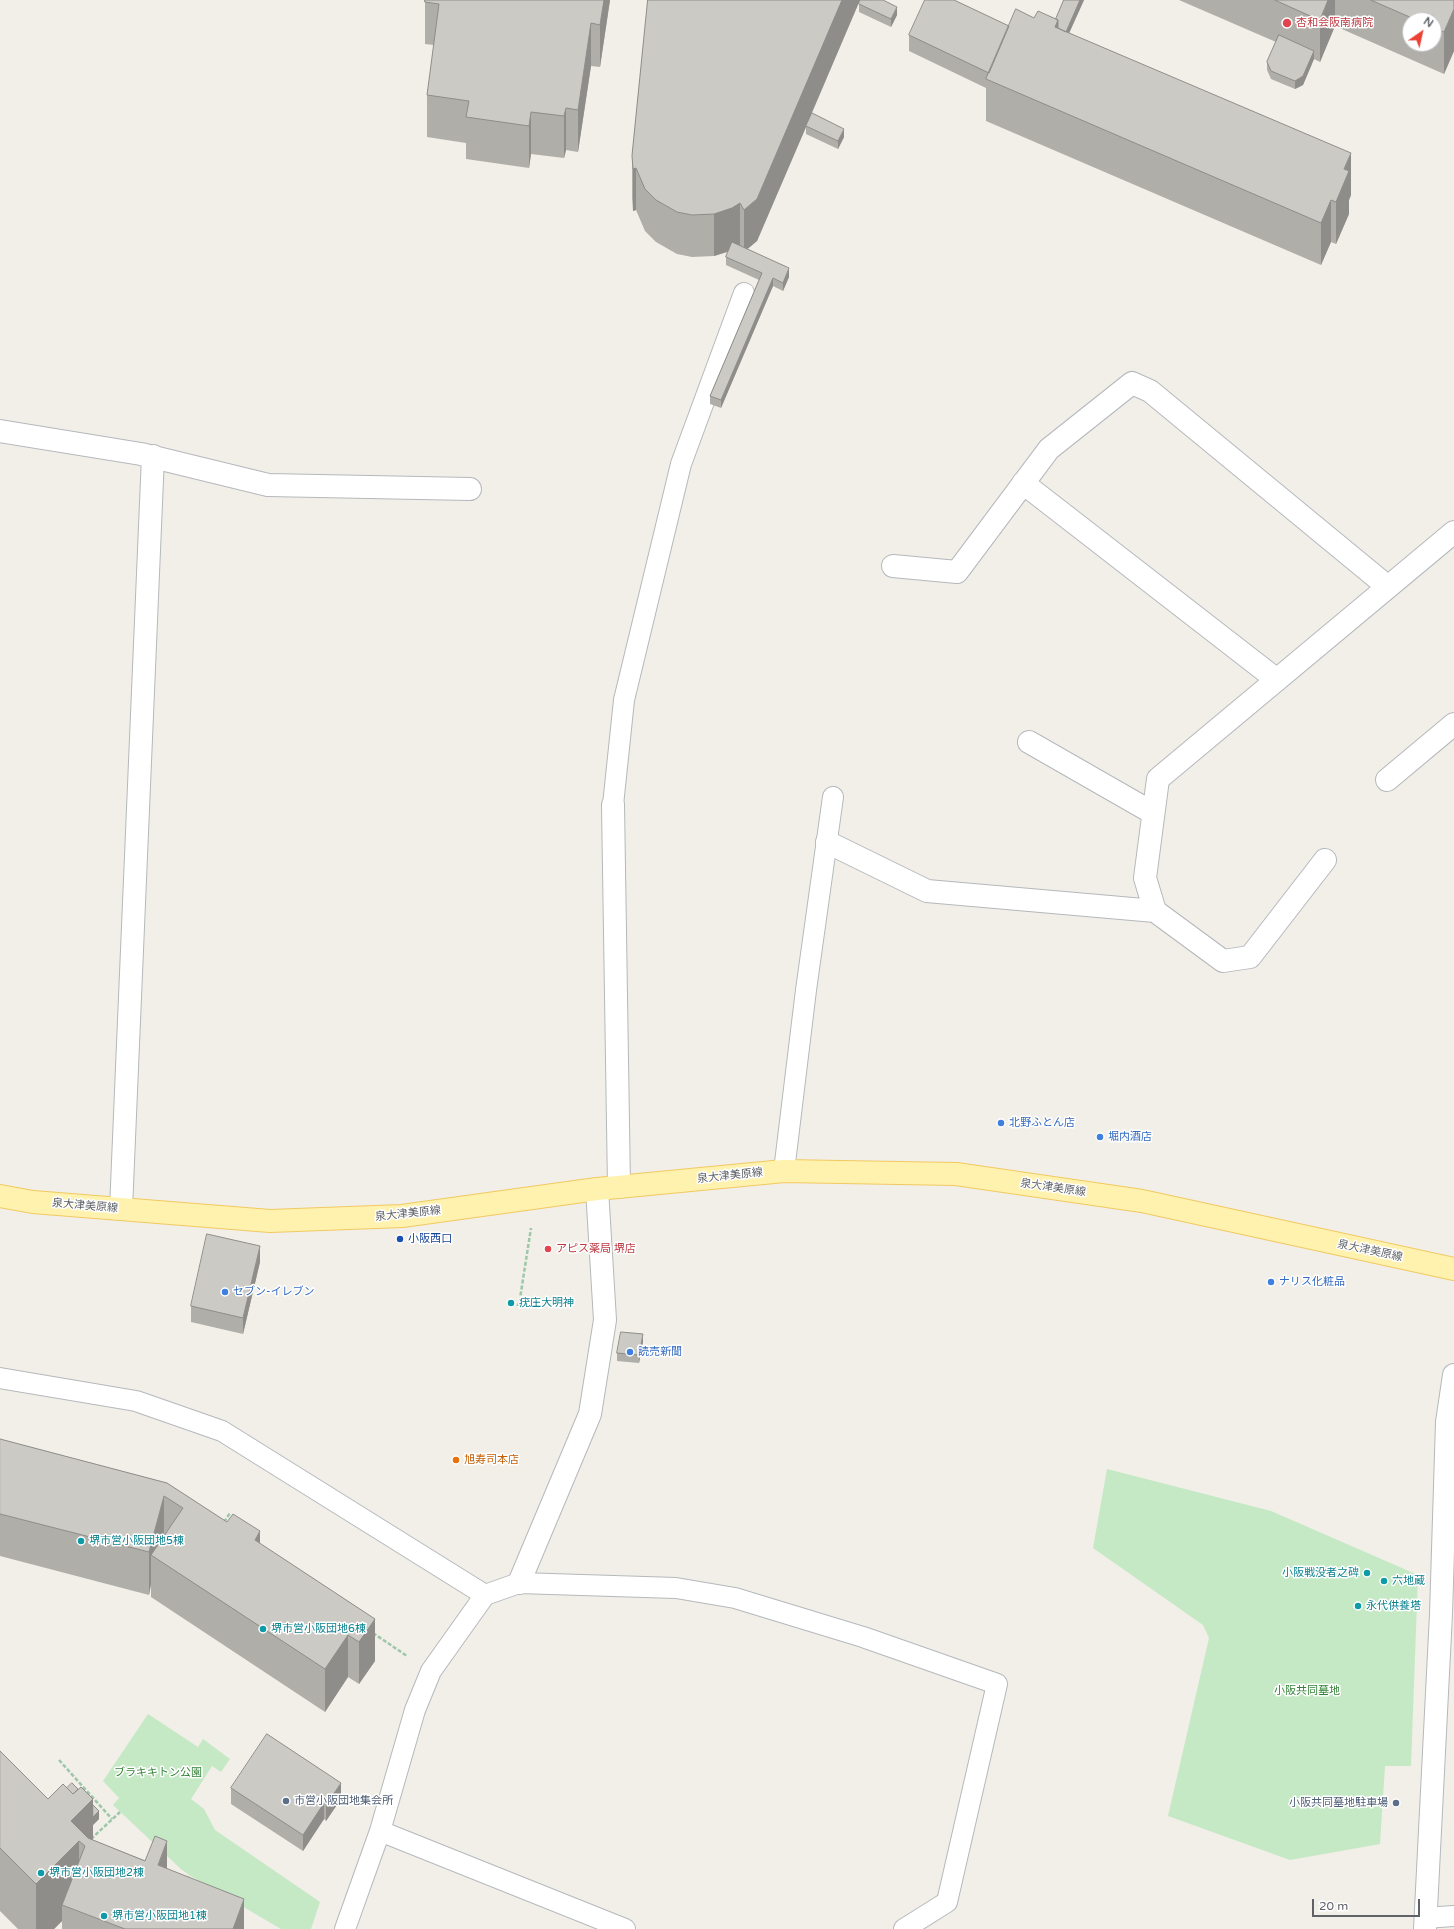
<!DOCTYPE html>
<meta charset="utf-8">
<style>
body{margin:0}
#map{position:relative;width:1454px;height:1929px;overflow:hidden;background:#f1efe8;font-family:"Varela Round",sans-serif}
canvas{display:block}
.north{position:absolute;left:1402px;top:12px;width:40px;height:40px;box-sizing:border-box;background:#fff;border:1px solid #bfc1c3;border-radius:50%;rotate:34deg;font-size:11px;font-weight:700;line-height:16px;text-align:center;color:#5f6368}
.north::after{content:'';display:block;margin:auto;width:14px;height:18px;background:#ea4335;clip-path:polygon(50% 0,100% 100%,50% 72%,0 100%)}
.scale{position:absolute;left:1312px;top:1899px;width:108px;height:18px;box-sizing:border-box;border:2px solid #5f6368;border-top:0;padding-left:5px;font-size:12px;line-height:14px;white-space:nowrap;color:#5f6368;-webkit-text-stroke:3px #fff;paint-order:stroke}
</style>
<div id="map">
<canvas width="1454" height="1929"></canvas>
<div class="north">N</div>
<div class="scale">20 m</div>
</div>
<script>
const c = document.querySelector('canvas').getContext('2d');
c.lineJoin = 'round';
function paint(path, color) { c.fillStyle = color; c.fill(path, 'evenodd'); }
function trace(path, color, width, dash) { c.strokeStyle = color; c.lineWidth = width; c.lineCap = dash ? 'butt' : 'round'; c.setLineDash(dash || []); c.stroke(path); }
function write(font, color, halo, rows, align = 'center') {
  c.font = font + ' "Varela Round","Noto Sans JP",sans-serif'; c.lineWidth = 3; c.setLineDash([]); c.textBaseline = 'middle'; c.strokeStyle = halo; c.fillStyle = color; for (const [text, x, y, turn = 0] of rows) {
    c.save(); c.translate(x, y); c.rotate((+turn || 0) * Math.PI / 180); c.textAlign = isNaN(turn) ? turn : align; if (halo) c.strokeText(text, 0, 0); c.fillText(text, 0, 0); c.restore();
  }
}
paint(new Path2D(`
 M1107,1469L1271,1511L1418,1575L1411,1766H1385L1380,1844L1290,1860L1168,1816L1209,1638L1203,1625L1093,1548Z
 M148,1714L198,1747L203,1739L230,1759L221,1772L212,1766L191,1799L204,1809L215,1830L320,1902L311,1929H281L189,1875L181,1869L113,1805L119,1798L103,1781Z`), '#c5e8c5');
const service = new Path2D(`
 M613,805L624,700L681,464L744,293
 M784,1171L806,990L833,797
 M0,1378L136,1401L222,1431L485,1595L519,1583L676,1588L735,1598L863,1637L997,1684L947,1902L904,1929
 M380,1831L625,1929
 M1425,1918L1454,1916
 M345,1929L380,1831L415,1710L431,1671L485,1595`);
const minor = new Path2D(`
 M0,431L141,454L268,485L470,489
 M1023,483L1277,680
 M893,566L957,572L1049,449L1132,383L1150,391L1388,587
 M1029,742L1153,813
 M1387,780L1454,724
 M613,805L619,1187
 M827,842L927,891L1155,911
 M1325,860L1250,957L1223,961L1155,911L1145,878L1158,779L1454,532
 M121,1209L153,456
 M519,1583L590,1414L605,1320L597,1189`);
const tertiary = new Path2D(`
 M1425,1929L1441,1614L1447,1422L1454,1375`);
const primary = new Path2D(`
 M0,1196L33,1202L270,1221L402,1216L597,1189L784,1171L956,1174L1142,1201L1454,1269`);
trace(service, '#b5b8bc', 22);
trace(minor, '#b5b8bc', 24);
trace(tertiary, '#b5b8bc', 24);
trace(primary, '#f2c960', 24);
trace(new Path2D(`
 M511,1303L519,1305L531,1228
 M224,1522L230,1513
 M373,1633L407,1656
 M59,1760L112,1819
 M91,1839L120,1812
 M187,1880L189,1875`), '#9cc7a9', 2.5, [4, 2]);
trace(service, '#fff', 20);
trace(minor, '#fff', 22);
trace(tertiary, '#fff', 22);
trace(primary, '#fff2af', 22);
paint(new Path2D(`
 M610,0L600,67L591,66L578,152L566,150L564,158L531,154L529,168L466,159V143L427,137V95L434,45L425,44V2Z
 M648,0H860L812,113L844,137L838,149L806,134V127L757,241L747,249L789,277L783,291L773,286L721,408L710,404V396L759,280L726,265V257L728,252L714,256L692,257L677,254L656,242L645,231L636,210L633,211L632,198V156Z
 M1064,0H1084L1069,33L1351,195L1349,200V214L1336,244L1331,242L1321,265L986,121V88L909,51V35L1009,26L1034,18L1056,19Z
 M1179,0H1454V51L1444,74L1335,26L1320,62L1314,59L1303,85L1295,89L1271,79L1267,70V62L1276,42ZM1410,20H1434V44H1410Z
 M859,4L897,15L891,27L859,12Z
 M260,1262L243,1334L191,1322V1306Z
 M643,1342L639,1363L617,1361V1353Z
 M0,1439L167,1483L375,1619V1661L359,1684L348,1677L325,1712L151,1597V1584L149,1595L0,1556Z
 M0,1751L48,1799L67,1788L93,1805L99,1819L93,1825V1840L167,1869L244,1929H62V1921L54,1929H18L0,1911Z
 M231,1788L341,1799L326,1821L324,1819L303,1851L231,1804Z`), '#afaea9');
paint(new Path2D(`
 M604,0H610L600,67V25Z
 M842,0H860L806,126V127L757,241L744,252V210Z
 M1080,0H1084L1058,58L1055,27L1058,20Z
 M1328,0H1335V26L1320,62V20Z
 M897,7V15L891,27V19Z
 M1454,9V51L1444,74V32Z
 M591,23V66L578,152V110Z
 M1314,51V59L1303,85L1295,89V81Z
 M566,108V150L564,158V116Z
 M531,112V154L529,168V126Z
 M844,129V137L838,149V141Z
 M1351,153V195L1349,200V214L1336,244V202L1344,169Z
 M636,168V210L633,211V169Z
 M1331,200V242L1321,265V223Z
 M740,203V245L732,250L714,256V214Z
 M789,268V277L783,291V283Z
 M773,278V286L721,408V400Z
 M260,1246V1262L243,1334V1318Z
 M643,1334V1342L639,1363V1355Z
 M164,1496V1538L151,1555V1584L149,1595V1552Z
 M260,1531V1573L255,1540Z
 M375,1619V1661L359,1684V1642Z
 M348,1635V1677L325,1712V1669Z
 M341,1783V1799L326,1821V1805Z
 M93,1799V1817L99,1811V1819L93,1825V1862L85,1846L79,1841V1904L62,1905V1921L54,1929H36V1884L71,1821Z
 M324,1803V1819L303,1851V1835Z
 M167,1841V1904L158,1865Z
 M244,1899V1929H233Z`), '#8f8d8a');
const building = new Path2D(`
 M425,0H604L600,25L591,23L578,110L566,108L564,116L531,112L529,126L466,117L469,101L427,95L439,4L425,2Z
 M648,0H842L757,199L744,210L740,203L732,208L714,214L692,215L677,212L656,200L645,189L636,168L633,169L632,156Z
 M860,0H883L897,7L891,19L859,4Z
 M925,0H954L1009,26L989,73L909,35Z
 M1064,0H1080L1066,32L1058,28V20L1056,19Z
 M1275,0H1328L1320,20Z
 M1371,0H1454V9L1444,32L1434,28V20H1417Z
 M1016,9L1034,18L1038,11L1058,20L1055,27L1351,153L1344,169L1349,171L1336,202L1331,200L1321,223L986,79Z
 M1279,35L1314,51L1303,76L1295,81L1271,71L1267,62Z
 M812,113L844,129L838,141L806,126Z
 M732,242L789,268L783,283L773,278L721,400L710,396L762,273L726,257Z
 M207,1234L260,1246L243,1318L191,1306Z
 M621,1332L643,1334L639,1355L617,1353Z
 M0,1439L167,1483L227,1522L233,1514L260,1531L255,1540L375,1619L359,1642L348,1635L325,1669L151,1555L183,1508L164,1496L149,1552L0,1514Z
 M267,1734L341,1783L326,1805L324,1803L303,1835L231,1788Z
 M0,1751L48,1799L63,1784L73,1794L81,1787L93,1799L71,1821L88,1838L145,1861L155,1836L167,1841L158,1865L244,1899L233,1929H125L62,1905L85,1846L79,1841L36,1884L0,1848Z
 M72,1783L78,1789L73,1794L67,1788Z
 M93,1805L99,1811L93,1817Z`);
paint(building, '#cccac5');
trace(building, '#8f8d8a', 1);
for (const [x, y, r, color] of [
 [1287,23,5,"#e0444e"],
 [1001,1123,4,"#3f7fe0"],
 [1100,1137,4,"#3f7fe0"],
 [400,1239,4,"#1a4fb4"],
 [548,1249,4,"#e0444e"],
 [1271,1282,4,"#3f7fe0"],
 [225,1292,4,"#3f7fe0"],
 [511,1303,4,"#0f9aa8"],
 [630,1352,4,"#3f7fe0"],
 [456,1460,4,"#e8710a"],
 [81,1541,4,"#0f9aa8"],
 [1367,1573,4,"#0f9aa8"],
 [1384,1581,4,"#0f9aa8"],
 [1358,1606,4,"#0f9aa8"],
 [263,1629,4,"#0f9aa8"],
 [286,1801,4,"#5c6f8a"],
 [1396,1803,4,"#5c6f8a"],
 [41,1873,4,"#0f9aa8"],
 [104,1916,4,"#0f9aa8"]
]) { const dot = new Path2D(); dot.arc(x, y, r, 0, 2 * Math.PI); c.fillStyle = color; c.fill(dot); trace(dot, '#fff', 1.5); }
write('11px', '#be3a42', '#fff', [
 ["杏和会阪南病院",1296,23],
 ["アピス薬局 堺店",556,1249]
], 'left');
write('11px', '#366cbe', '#fff', [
 ["北野ふとん店",1009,1123],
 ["堀内酒店",1108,1137],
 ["ナリス化粧品",1279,1282],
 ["セブン-イレブン",233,1292],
 ["読売新聞",638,1352]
], 'left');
write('11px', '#5f6368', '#fff', [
 ["泉大津美原線",730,1176,-6],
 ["泉大津美原線",1053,1188,8],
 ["泉大津美原線",85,1206,5],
 ["泉大津美原線",408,1214,-6],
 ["泉大津美原線",1370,1251,12]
]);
write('11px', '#164399', '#fff', [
 ["小阪西口",408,1239]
], 'left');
write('11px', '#0d838f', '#fff', [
 ["疣庄大明神",519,1303],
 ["堺市営小阪団地5棟",89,1541],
 ["小阪戦没者之碑",1359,1573,"right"],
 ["六地蔵",1392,1581],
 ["永代供養塔",1366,1606],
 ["堺市営小阪団地6棟",271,1629],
 ["堺市営小阪団地2棟",49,1873],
 ["堺市営小阪団地1棟",112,1916]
], 'left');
write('11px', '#c56008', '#fff', [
 ["旭寿司本店",464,1460]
], 'left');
write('11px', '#348238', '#fff', [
 ["小阪共同墓地",1307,1691],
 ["ブラキキトン公園",158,1773]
]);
write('11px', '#4e5e75', '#fff', [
 ["市営小阪団地集会所",294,1801],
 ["小阪共同墓地駐車場",1388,1803,"right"]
], 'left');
</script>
